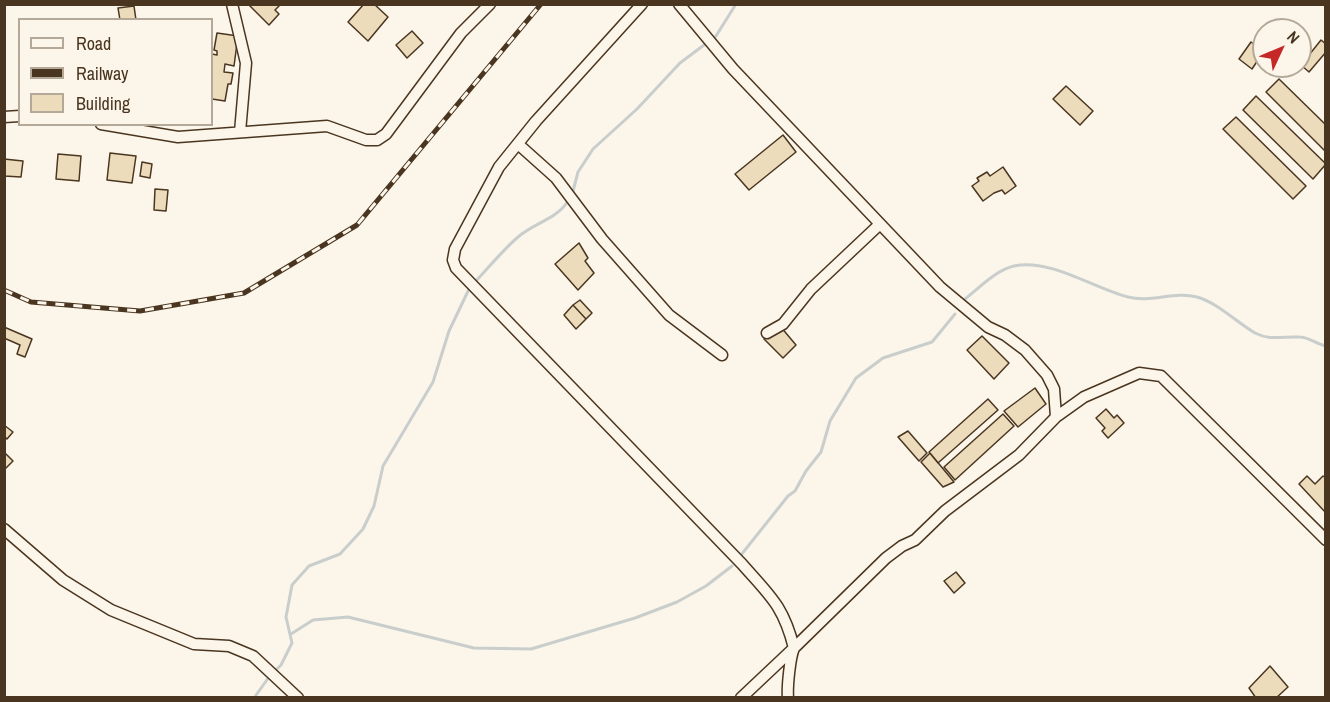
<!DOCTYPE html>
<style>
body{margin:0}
#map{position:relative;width:1330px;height:702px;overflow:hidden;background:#fbf6e9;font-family:"Archivo Narrow",sans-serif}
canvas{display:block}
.frame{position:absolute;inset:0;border:6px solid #4a3520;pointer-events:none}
.legend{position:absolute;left:18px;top:18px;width:195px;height:108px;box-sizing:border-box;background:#fbf6e9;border:2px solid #b4a999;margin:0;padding:8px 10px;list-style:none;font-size:18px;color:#4a3520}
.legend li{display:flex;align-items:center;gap:12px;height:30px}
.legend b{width:30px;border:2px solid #b4a999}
.north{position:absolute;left:1252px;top:18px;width:60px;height:60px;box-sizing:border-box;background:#fbf6e9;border:2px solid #b4a999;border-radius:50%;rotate:46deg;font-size:16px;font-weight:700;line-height:24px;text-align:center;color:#4a3520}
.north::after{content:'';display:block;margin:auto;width:21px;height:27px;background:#c62828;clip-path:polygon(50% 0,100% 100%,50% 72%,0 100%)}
</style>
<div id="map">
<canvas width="1330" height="702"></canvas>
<div class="frame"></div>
<ul class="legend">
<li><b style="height:8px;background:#fbf6e9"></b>Road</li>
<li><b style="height:8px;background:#4a3520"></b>Railway</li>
<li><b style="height:16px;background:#ecdcbc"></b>Building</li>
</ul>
<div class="north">N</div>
</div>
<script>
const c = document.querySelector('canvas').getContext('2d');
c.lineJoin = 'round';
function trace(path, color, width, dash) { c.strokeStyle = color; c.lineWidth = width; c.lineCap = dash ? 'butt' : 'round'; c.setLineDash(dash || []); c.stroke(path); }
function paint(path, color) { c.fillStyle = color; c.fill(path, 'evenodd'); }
trace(new Path2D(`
 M572,195L578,172L593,149L637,109L680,63L716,36L736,4
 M475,282C489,267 503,250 518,237C534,223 557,219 568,201
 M965,299C979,288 996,270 1014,266C1050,258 1095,289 1128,297C1151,303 1174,291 1197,297C1218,303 1236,322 1255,333C1270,341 1284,336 1300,337C1308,337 1317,344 1326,346
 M741,555L788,496L795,491L806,471L821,452L830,421L856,378L883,358L932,342L955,314
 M291,634L313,620L348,617L474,648L531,649L635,618L677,602L706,586L732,566
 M274,672L281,665L292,643L286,617L292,585L309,566L340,554L363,529L374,506L383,466L433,382L449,331L470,287
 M254,698L269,677`), '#c9cecd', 3);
const building = new Path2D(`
 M248,4H281L275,10L279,14L269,25Z
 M364,4H374L388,17L368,41L348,22Z
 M134,6L136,20H120L118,8Z
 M412,31L423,43L407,58L396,45Z
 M217,33L238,36L234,66L225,64L224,72L233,73L231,84H228L225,101L212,99V54L217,55V51L214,50Z
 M1321,40L1326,44V52L1309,72L1301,65Z
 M1251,42L1264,51L1252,69L1239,59Z
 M1279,79L1326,125V152L1266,92Z
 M1066,86L1093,111L1080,125L1053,99Z
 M1256,96L1326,164L1313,179L1243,110Z
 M1236,117L1306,186L1293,199L1223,129Z
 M783,135L796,152L749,190L735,174Z
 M110,153L136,156L132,183L107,180Z
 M58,154L81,156L79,181L56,179Z
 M4,159L23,161L21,177L4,176Z
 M142,162L152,164L150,178L140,176Z
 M1003,167L1016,186L1005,194L1002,190L994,193L983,201L972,186L979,181L977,178L987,172L990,176Z
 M155,189L168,190L166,211L154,210Z
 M579,243L588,258L585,261L594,273L578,290L555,264Z
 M580,300L592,313L586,319L573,305Z
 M573,305L586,319L576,329L564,315Z
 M780,326L796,345L783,358L764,339Z
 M4,327L32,339L25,357L17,354L20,345L4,338Z
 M982,336L1009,363L994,379L967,350Z
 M1035,388L1046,404L1018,427L1004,411Z
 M988,399L998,410L938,463L929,452Z
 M1106,409L1114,418L1117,415L1124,423L1108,438L1102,431L1105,428L1096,418Z
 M1003,414L1014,426L955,480L944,467Z
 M4,425L13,432L7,439L4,436Z
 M908,431L927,453L919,461L898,437Z
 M4,452L13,461L4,470Z
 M930,453L954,482L943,487L921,462Z
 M1307,476L1315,484L1323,476L1326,478V513L1299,484Z
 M956,572L965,583L954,593L944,581Z
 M1270,666L1288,687L1276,698H1256L1249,688Z`);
paint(building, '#ecdcbc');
trace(building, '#4a3520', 1.5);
const minor = new Path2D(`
 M232,4L246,63L240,132
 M642,4L536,121L499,167L455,249L453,260L456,268L742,564C770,596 783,605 794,648L741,698
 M679,4L733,69L940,287L988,327L1005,335L1025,350L1047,375L1054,389L1056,417
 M4,117L20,116
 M101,124L178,137L327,126L366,140H377L386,134L461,33L490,4
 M518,144L556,178L602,239L669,315L722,355
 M767,333L783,324L811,289L880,224
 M4,529L63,580L111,610L194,644L229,646L253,656L298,698
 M788,698C787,687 790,657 794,648L886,558L902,546L915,540L945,511L1019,455L1056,417L1084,397L1139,373L1161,376L1326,540`);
trace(minor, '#4a3520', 13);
trace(minor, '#fbf6e9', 10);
const rail = new Path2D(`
 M4,290L31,302L140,311L244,293L357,225L541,4`);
trace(rail, '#4a3520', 5);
trace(rail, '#fbf6e9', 3, [9]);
</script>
